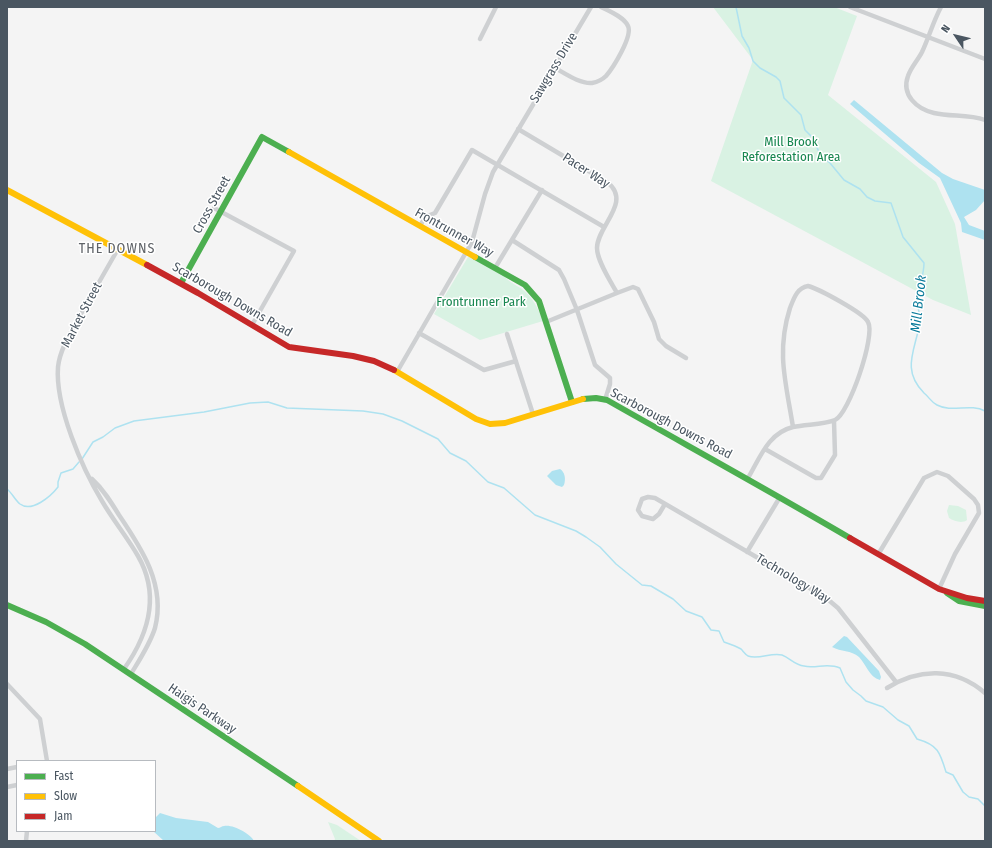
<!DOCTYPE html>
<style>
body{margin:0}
#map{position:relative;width:992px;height:848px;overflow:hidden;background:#f4f4f4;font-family:"Fira Sans Condensed",sans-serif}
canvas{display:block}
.frame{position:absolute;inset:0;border:8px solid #4a5661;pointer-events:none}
.legend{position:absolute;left:16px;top:760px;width:140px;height:72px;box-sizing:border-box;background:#fff;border:1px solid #b7bbc0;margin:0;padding:5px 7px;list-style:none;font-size:12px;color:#4a5661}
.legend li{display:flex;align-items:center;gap:8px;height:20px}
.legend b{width:20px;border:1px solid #b7bbc0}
.north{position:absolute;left:936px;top:16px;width:40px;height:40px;-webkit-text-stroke:3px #fff;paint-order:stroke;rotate:305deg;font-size:11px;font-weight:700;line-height:16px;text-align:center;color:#4a5661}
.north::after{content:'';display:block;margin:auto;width:14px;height:18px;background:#4a5661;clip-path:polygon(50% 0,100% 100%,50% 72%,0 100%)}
</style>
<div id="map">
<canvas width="992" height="848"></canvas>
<div class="frame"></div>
<ul class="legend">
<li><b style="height:5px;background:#4caf50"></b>Fast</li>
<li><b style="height:5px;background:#ffc107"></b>Slow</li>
<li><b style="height:5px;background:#c62828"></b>Jam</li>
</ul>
<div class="north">N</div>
</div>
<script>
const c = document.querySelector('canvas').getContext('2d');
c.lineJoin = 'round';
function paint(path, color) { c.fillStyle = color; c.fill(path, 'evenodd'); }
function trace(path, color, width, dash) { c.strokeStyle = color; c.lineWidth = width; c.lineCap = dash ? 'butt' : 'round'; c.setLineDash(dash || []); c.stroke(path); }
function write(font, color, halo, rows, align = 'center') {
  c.font = font + ' "Fira Sans Condensed",sans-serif'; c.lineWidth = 3; c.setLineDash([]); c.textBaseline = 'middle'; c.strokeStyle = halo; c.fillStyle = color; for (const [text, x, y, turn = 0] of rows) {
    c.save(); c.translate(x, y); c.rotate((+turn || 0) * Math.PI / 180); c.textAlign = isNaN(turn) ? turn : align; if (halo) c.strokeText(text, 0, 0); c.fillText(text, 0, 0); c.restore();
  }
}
paint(new Path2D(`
 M713,7H834L857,16L828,95L936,182L955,224L971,315L933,300L711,181L753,60Z
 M468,257H472L504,276C509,282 516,285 522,289C532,296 539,310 543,321L480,340L434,314Z
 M949,505L958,506L966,510L967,520C962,524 954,521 949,518L947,511Z
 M328,822L337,825L361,841H334L335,839Z`), '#d9f2e3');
paint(new Path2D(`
 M854,100L942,173L953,179L985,190V200L976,210L964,217L969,225L985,231V240L962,232L961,223L940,178L919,163L850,104Z
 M560,469C565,472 566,479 564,485L562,487L556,485L547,476L552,471Z
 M844,636L847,637L879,671L881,677L880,680C869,677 866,664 859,657C851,650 841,652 832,647Z
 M160,813L176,818L208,822L218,828C220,828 222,826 224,826C233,824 251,834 254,841H164L153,831H155V818Z`), '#aee2f0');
trace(new Path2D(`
 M736,7L742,36L749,48L753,61L760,68L776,77L780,81L784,98L801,115L805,130L812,137L821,156L830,163L844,180L860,189L867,197L875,201L891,203L903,237L924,263C924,275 919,285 918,297C917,307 921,317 919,327C914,352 902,371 924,393C929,397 931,402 937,405C952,413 970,403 985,411
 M82,459L93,442L103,437L115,428L134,421L204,412L250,403L268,402L287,408L363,411L383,414L402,421L438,439L450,453L466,461L488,482L504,488L535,515L576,531L586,537L600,547L616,564L642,585L651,586L673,599L686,611L702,617L711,630L719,631L724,642C730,644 736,646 741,649C743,651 745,654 748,656C759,660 771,652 782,655C790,658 795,665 804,666C816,669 827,662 840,668L846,682L853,690L861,696L866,701L883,707L898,720L909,726L917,739C938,745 940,752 946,772L953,775L963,792L969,797L978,799L985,806
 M7,489C12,493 15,500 20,504C32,513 51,496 58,487V482L61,473L73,469L79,462`), '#aee2f0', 1.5);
trace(new Path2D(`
 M850,7L985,59
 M941,7C933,22 929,37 922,52C918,60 911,67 908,76C901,95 917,109 934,113C951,117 968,114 985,120
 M480,39L496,7
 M555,68C566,74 580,84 592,83C597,82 603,79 606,76C613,68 633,36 628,26C624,17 609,11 601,7
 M518,129L607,182C633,202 597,226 597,248C597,261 611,282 617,293L546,322
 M214,208L294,251L252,325
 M420,226L425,217L435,213L472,150L604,227
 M512,240L559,270L564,279L577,310L595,365L610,378V384L605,400
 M118,249C106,270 94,291 82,312C73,329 60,348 58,367C55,406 82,468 102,501C113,520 127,537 138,556C161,596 148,635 124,669
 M495,268L542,190
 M617,293L633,287L638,289L654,322L659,339L666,346L686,358
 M419,333L484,370L516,361
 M507,334L533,414
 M397,372L472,242L485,194L493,172L591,7
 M765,449L816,478H821L835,455L834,421
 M748,478C760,458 768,433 793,427C786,383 776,352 790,308C794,298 797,288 808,286C819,289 864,313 868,322C876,335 849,414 835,420C823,425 806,424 793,427
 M92,479C103,489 111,502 119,515C142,549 166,585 155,628C150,644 140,659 131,674
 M665,504L659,514L653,519L642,516L638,510L642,499L648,497L655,498L825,597L838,608L896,682
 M747,552L780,497
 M879,553L924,478L937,472L948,476L974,499L978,505L979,513L955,554L939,589
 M7,684L40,719L47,761
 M887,688C919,668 955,667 985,693
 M7,769L17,767
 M7,787L17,785
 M26,841L27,831`), '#ced0d2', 4.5);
trace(new Path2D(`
 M475,257L525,285L539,301L572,402
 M181,283L262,137L289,152
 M583,399L596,398L607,400C688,446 770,491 850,538
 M947,593L959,601L985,606
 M7,605L46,622L85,644L298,786`), '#4caf50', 6);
trace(new Path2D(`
 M289,152L475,257
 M7,190L147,265
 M394,370L476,419L490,424L505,423L583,399
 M298,786L379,841`), '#ffc107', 6);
trace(new Path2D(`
 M147,265L198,293L289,347L353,356L374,361L394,370
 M850,538L939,589L967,598L985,601`), '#c62828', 6);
write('13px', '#4a5661', '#fff', [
 ["Sawgrass Drive",554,68,-59],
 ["Pacer Way",586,171,33],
 ["Cross Street",212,205,-61],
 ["Frontrunner Way",454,233,29],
 ["Scarborough Downs Road",232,300,30],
 ["Market Street",82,315,-62],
 ["Scarborough Downs Road",671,424,28],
 ["Technology Way",793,579,31],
 ["Haigis Parkway",202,709,34]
]);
write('13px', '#17864f', '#fff', [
 ["Mill Brook",791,142],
 ["Reforestation Area",791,157],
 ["Frontrunner Park",481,302]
]);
c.letterSpacing = '1px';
write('14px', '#5f6368', '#fff', [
 ["THE DOWNS",117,249]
]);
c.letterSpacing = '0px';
write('italic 14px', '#0c7c9b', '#fff', [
 ["Mill Brook",919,304,-84]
]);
</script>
